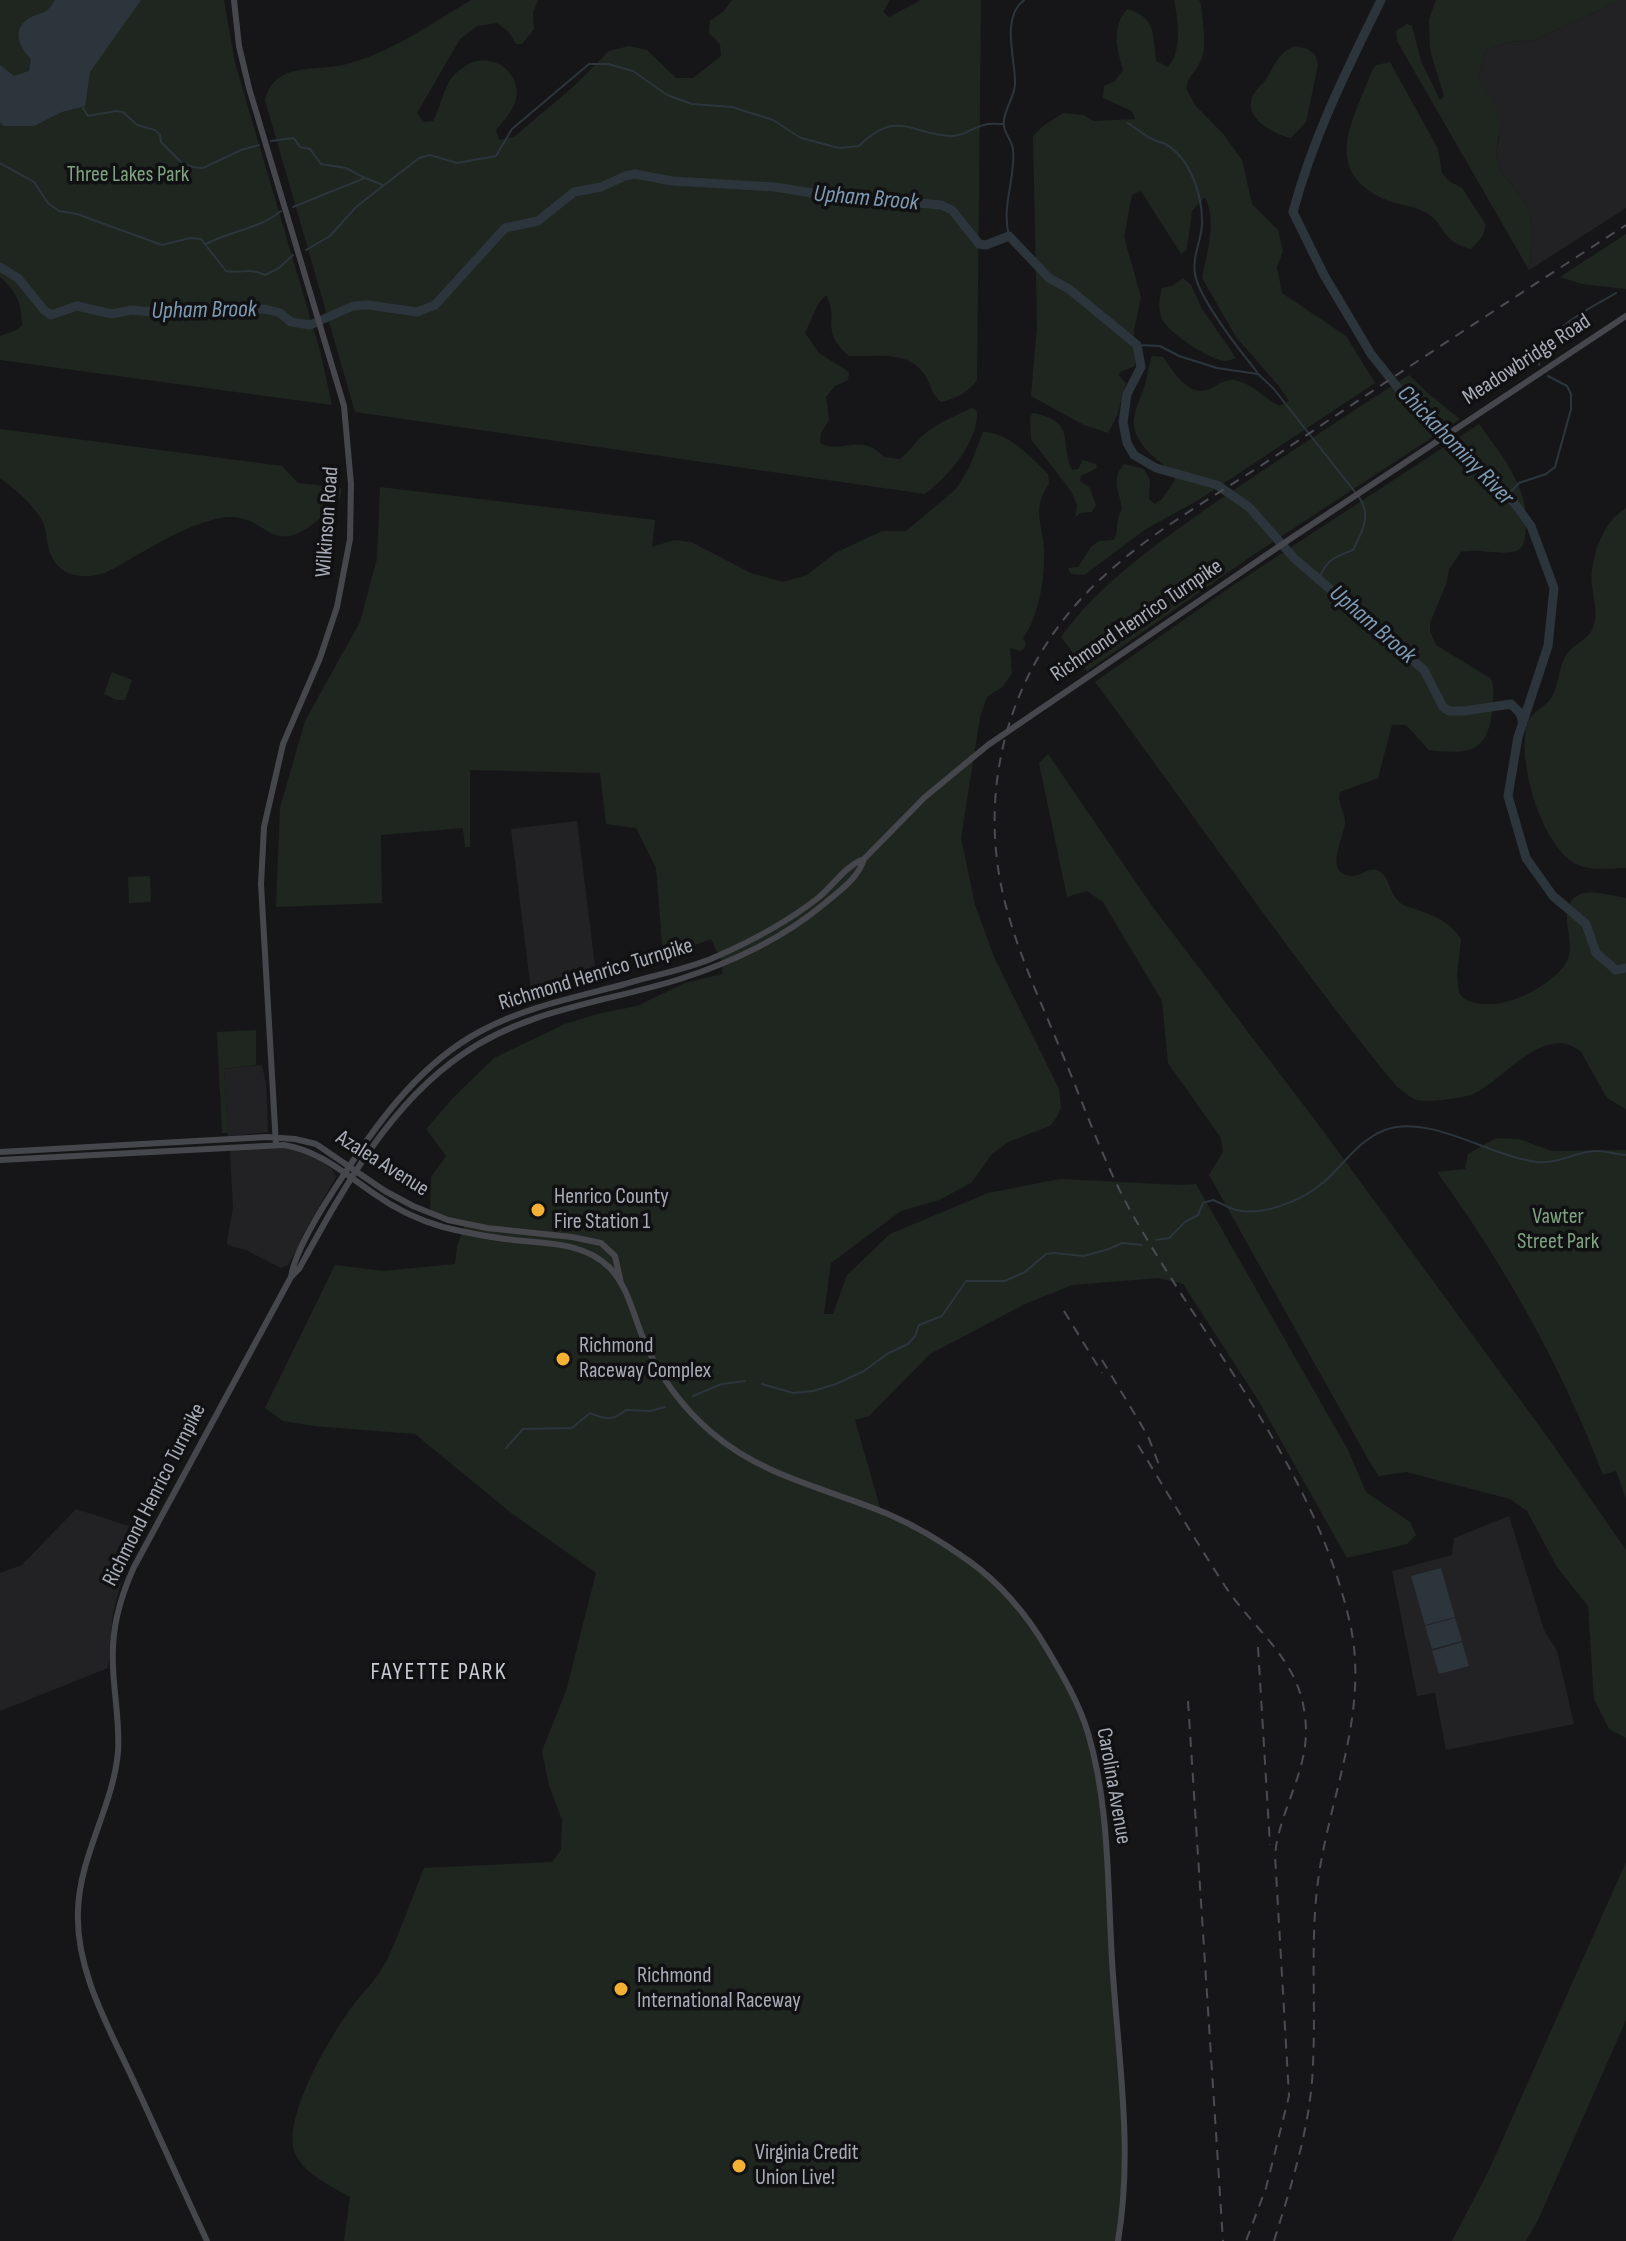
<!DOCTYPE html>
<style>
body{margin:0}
canvas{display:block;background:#161618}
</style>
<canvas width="1626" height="2241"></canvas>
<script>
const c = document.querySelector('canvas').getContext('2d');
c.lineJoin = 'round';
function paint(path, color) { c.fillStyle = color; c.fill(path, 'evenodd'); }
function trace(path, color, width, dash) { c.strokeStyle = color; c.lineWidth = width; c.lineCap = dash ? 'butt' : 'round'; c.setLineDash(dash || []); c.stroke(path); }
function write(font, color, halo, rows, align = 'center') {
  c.font = font + ' "Sofia Sans Condensed",sans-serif'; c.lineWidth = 7; c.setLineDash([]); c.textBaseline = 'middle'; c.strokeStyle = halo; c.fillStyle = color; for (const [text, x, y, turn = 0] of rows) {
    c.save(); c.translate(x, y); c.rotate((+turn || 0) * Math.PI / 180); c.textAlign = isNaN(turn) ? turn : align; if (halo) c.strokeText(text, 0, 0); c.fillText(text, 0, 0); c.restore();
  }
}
paint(new Path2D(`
 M1622,0H1626V208L1529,270L1533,231L1529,208L1500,170L1496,155L1499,138L1478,79L1486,50L1510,42L1534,40Z
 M577,821L597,983L531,991L511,829Z
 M262,1065L266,1084L268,1132L228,1136L224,1069Z
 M282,1148L297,1150L317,1158L332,1169L336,1177L301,1238L302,1240L288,1265L281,1268L246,1250L228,1245L227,1242L233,1207L230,1153L232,1150Z
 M76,1509L135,1528L113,1613L108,1668L0,1711V1573L22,1565Z
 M1509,1516L1544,1630L1557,1651L1574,1724L1446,1750L1435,1693L1417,1696L1392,1571L1452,1555L1454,1538Z`), '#222225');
paint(new Path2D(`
 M0,0H224L235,63L320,351L332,405L0,360V336L17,330L22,325C22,303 16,291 0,277Z
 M471,0H538L533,13L534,29L522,44H516L509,32L497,23L477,26L460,39L417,113L424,122L433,121C441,107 443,88 453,76C457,72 468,63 473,62C497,55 521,74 516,99C513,111 504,120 496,130L499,140L514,137L574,86L609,51L629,46L647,50L676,78H693L721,56L720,44L709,33L710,21L724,11L732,0H890L883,12L889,17L921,0H981L977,380C968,393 956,398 941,402C931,393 931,385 925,375C909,350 875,357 849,356C819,329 840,321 826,295L818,304L805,333L819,353L849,372L848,380L835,386L826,397L829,420L821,433L820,443C840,455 862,432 884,457L900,459C911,451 916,440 927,432C940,422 957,415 972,408L977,411C979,441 948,477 925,494L355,412L265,100C275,62 310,72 343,65C389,54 431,24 471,0Z
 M1174,0H1199L1201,4C1202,21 1209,49 1199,64C1193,75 1189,75 1186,88L1195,105L1224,135L1242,160L1252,204L1278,230L1283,251L1277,267L1282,293L1346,336L1375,383L1200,499L1146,529L1084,575L1071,574L1068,568L1078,567L1091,547L1099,541L1114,540C1119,530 1115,520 1122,509C1120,492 1110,480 1124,464L1144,469L1150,480L1149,499L1155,504L1162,499L1175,480C1169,465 1154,460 1144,447C1124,421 1139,407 1146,381C1148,372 1149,364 1152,356L1163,357C1174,372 1189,400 1212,388C1221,383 1225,379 1235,380C1251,383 1265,399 1280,406L1289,401L1278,385L1236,337L1202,278C1207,253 1217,222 1205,197L1192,211L1187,249L1181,254L1141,191L1132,195L1124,237L1141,297L1134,330L1135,366L1120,372L1119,376L1126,383L1117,416L1108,433L1084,425L1031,396L1037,325L1033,136L1043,126L1063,113L1083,115L1094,121L1135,119L1132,111L1103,98L1104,86L1115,81L1123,70C1117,49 1111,27 1127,9C1156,17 1153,35 1156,61L1168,67C1183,49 1178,21 1174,0Z
 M1436,0H1622L1534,40L1510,42L1486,50L1478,79L1494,103L1500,123L1496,155L1500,170L1529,208L1533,231L1529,270L1397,41L1396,31L1407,24L1412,26L1421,61L1440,100L1444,96L1430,50L1429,19Z
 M1295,46L1308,49L1315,55L1318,65L1306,122L1291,138C1276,135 1244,119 1252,98C1254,91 1263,84 1267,78C1276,63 1278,53 1295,46Z
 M1390,62L1438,149L1442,173L1449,181L1462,188L1486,225L1482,237L1471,249C1440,242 1445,222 1425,212C1412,205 1397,205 1384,199C1321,170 1353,121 1371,73L1376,65Z
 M1626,234V289L1582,284L1560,277Z
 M1183,278L1191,285L1202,309L1236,358C1233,359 1227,361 1224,361C1208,358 1169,334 1162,319C1158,310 1159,297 1162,288L1172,286Z
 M1409,375L1430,395L1460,419L1253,555L1087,671L1061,637C1099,584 1154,546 1206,509C1273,463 1341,419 1409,375Z
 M1033,413C1077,422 1059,441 1072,470L1078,469L1083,460L1096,464L1097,468L1081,476L1080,481L1090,488L1096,505L1092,512L1080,513L1075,518L1077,505L1071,491L1031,439L1030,417Z
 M1479,424C1503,457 1533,493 1525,536C1524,542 1523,549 1516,551C1501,556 1479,548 1461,552L1449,569L1446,584L1430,623V631L1436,645L1490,678C1496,688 1493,698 1492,710C1488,754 1468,754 1429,750L1406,725H1392L1378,778L1340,792C1337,804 1345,811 1345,822C1345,836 1323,872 1350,876C1361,878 1368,865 1379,871C1389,876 1390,894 1399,902C1403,906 1409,907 1415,909C1435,916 1449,921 1461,939L1457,975L1459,993C1467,1004 1480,1004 1493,1004C1515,1004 1563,979 1569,956C1574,939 1557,907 1577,896C1589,888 1612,896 1626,898V1109L1607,1098L1581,1052C1545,1021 1502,1082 1473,1094C1464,1098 1426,1103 1417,1100C1410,1098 1402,1090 1396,1086C1290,956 1195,816 1095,682L1232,586Z
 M0,429L282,466L298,483L341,488C342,500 335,505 326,513C266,569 270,505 216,519C177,528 140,555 105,573C84,579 61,578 51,555C45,543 48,529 41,518C30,502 16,490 0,478Z
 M983,432C1008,432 1031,457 1048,474L1049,484C1031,509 1043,524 1044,551C1045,577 1039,617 1023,638L1026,643L1024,649L1020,651L1010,648L1012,674L1002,687L987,697L980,717L961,838L975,905L994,957L1059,1089L1061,1107L1057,1117L1050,1126L1008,1142L992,1154L971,1183L939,1200L901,1211L831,1263L824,1314H833L847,1275L890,1234L988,1193L1060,1179L1179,1185L1196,1184L1348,1450L1366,1492L1410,1522L1416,1535L1407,1544L1347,1558L1258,1400L1183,1284L1159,1278L1072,1285L1025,1304L930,1354L869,1416L855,1420L881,1511L903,1521L971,1562L1008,1596L1064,1678L1088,1734L1105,1831L1125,2170L1118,2241H344L350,2197C331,2186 301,2173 294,2150C284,2114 332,2033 354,2004C368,1987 376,1980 387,1960C401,1930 412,1898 424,1868L552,1862L561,1850L562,1820L549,1785L542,1751L566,1691L596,1573L510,1512L415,1434L313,1426L283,1421L265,1408L335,1265L384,1271L455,1264L457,1246L465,1225L430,1214L431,1177L446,1156L426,1129L452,1099L494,1058L565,1024L601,1013L637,1006L685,983L722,974L723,964L711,939L663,957L656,868L636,828L606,824L600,773L470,770V847H465L463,828L381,835L382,903L276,907L280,808L305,721L360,622L377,559L380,487L655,520L652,547L674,540L691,542L751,573L783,582L807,575L835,553L882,531H906L956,489L969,468Z
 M1626,508V868C1611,868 1592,871 1578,865C1542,849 1515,758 1528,722C1532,712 1541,709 1549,701C1559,689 1558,669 1566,655C1572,645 1586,641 1592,630C1601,612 1589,589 1592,570C1595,547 1606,520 1626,508Z
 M112,672L132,680L125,700H117L104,694Z
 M1048,754L1152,906L1318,1124L1551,1442L1626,1550V1738L1609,1729L1594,1699L1588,1606L1557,1567L1527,1511L1510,1499L1406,1472L1379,1476L1372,1466L1209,1175L1223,1152L1221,1138L1168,1063L1162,1001L1103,902L1087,891L1067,897L1039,763Z
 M150,876L151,902L129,903L128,877Z
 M256,1030V1065L224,1069L228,1133H222L217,1032Z
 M1496,1138L1519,1139L1552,1151L1626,1150V1499L1616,1471L1603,1475C1562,1367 1505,1266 1437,1172L1465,1169L1468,1154Z
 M1626,1862V2020L1538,2220L1526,2241H1452L1489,2170Z`), '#1e261f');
paint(new Path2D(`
 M55,0H141L90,72L85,106L62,112L34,126H4L0,123V65L14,76L29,71L31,59C20,48 11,30 28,19C42,10 44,18 55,0Z
 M1441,1568L1455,1617L1425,1625L1411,1576Z
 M1455,1618L1462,1641L1432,1649L1425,1626Z
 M1462,1642L1469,1666L1439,1674L1432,1651Z`), '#2c353c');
trace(new Path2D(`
 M83,108L88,116L116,111L123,112L137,125L155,130L160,135L161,142L182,163L193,167L203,168L241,150L259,145
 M1128,123C1136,128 1145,136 1154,140C1155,141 1164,143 1165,144C1191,158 1203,197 1202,225C1201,241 1192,257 1195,274C1199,298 1241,352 1257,372
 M271,141L294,138L300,147L310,149L321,164L346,168L365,178
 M0,163L34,182L48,203L59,211L77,214L162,245L190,238L201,239L226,271C243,274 248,267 265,275L279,268L293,255
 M293,207L365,178L383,185
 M1009,236C1001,205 1016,178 1013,149C1012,141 1005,134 1004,126C1002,112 1015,97 1015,84C1016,59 1000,19 1024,0
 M206,244C230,231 259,229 281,211
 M306,250L330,236L356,207L419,158L430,155L457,163L496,156L512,129L589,64H608L633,71L667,95L692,104L732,107L773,120L801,138L839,148L859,146C899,107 911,136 954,136C966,135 974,127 984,125C990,123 998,124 1004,124
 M1137,345L1160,346L1179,356L1217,368L1258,374L1273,388L1355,492
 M1539,365C1543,329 1590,309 1616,293
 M1507,496L1519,483L1546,474L1555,467L1571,409V394L1567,386L1548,376
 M1319,579C1326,560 1334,557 1353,550C1362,532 1372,516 1359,497
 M1156,1240L1169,1238L1185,1222L1198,1215L1203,1203L1213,1200C1221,1203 1228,1208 1236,1210C1264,1217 1305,1199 1325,1181C1345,1163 1359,1140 1385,1130C1428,1113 1492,1157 1537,1162C1559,1164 1578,1151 1596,1151C1606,1151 1616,1154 1626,1155
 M762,1384L793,1393L813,1391L836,1384L864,1371L887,1354L908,1344L915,1336L919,1325L942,1316L966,1281H1005L1025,1272L1046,1254L1054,1253L1084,1256L1109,1249L1122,1243L1142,1245
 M693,1396L722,1384L745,1381
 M506,1448L523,1429L572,1428L590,1413C606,1420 612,1421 626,1410L650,1411L665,1407`), '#2c353c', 2);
trace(new Path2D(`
 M1381,0C1347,69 1313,137 1293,212L1324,275L1371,354L1406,398L1445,430L1516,505L1531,526L1554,588L1548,646L1518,737L1508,796L1526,858L1553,896L1586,924L1596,953L1616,970L1626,968
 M0,267L18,278L44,310L51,315L77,306L112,314L131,310L177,314L265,309L280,313L291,322L310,325L353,306L368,305L417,312L435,305L505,228L538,221L574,192L601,187L625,176L635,174L672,181L775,187L818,194L834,191L851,197L941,205L952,210L979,244L986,245L1009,236L1049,278L1069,289L1137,345L1141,367L1127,394L1123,422L1127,443L1134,455L1156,468L1217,485L1249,507L1294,558L1424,670L1443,707L1449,711H1464L1511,704L1520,713L1523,723`), '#2c353c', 9);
trace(new Path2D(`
 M234,0L239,46L249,88L344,406L351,484L350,539L337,607L320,658L283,744L264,827L261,884L276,1145
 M0,1152L267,1137L295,1139L316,1144L385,1191L413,1206L448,1220L487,1228L572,1237L601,1243L615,1256L621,1283
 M0,1160L284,1145C320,1151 344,1173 373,1193C394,1208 418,1220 443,1227C463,1232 484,1236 505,1239C540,1244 581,1240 609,1267C629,1287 634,1319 646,1345C661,1378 683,1408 711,1432C763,1477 826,1488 888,1514C916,1526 944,1543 969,1561C1001,1584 1027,1615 1047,1649C1063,1676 1079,1703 1088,1733C1111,1811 1107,1895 1113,1975C1119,2063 1133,2153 1118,2241
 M291,1277L299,1269C342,1191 388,1105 463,1054C527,1009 607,1002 680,979C733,962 782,939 824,904C839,891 858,879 864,859
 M207,2241C183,2190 160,2138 136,2086C111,2031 75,1972 78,1910C80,1854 113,1807 118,1752C120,1723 114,1695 113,1667C111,1631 119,1600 134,1567L291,1277C296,1246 329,1197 347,1170C381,1117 424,1061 481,1031C525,1007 577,997 625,984C654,975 685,970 713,958C750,942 786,923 818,898C834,885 845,866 864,859L925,797L988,745L1284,543L1626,316`), '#45474d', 6);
trace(new Path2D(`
 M1064,1311L1102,1373
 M1102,1360L1148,1436L1159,1465
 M1138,1445C1167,1492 1195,1540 1225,1586C1259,1637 1305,1662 1306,1731C1306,1775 1279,1812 1275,1855L1289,2096L1266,2188L1246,2241
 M1258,1647L1270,1845
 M1188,1701L1223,2241
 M1274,2241C1292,2183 1311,2125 1313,2064C1316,2003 1310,1942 1318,1881C1330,1793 1371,1709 1349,1619C1314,1471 1213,1353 1138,1224C1107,1172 1087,1113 1064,1058C1044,1009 1021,961 1007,910C979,810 999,705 1061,623C1115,551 1197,508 1271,459C1388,380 1507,302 1626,225`), '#4a4c52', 2, [10, 8]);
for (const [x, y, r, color] of [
 [538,1210,8,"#f2b134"],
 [563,1359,8,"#f2b134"],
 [621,1989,8,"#f2b134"],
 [739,2166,8,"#f2b134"]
]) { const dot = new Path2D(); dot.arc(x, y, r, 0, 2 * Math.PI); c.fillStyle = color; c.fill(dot); trace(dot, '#111113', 3); }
write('22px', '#7fa381', '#111113', [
 ["Three Lakes Park",128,175],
 ["Vawter",1558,1217],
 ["Street Park",1558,1242]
]);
write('22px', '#a8adb8', '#111113', [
 ["Meadowbridge Road",1527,360,-33],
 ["Wilkinson Road",328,522,-86],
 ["Richmond Henrico Turnpike",1137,621,-34],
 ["Richmond Henrico Turnpike",596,975,-17],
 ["Azalea Avenue",382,1164,32],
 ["Richmond Henrico Turnpike",155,1495,-63],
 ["Carolina Avenue",1113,1786,80]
]);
write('22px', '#a8adb8', '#111113', [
 ["Henrico County",554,1197],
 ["Fire Station 1",554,1222],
 ["Richmond",579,1346],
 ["Raceway Complex",579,1371],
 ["Richmond",637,1976],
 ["International Raceway",637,2001],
 ["Virginia Credit",755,2153],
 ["Union Live!",755,2178]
], 'left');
write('italic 24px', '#7f9bb3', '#111113', [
 ["Upham Brook",866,199,5],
 ["Upham Brook",204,311,-1],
 ["Chickahominy River",1455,446,46],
 ["Upham Brook",1372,625,41]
]);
c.letterSpacing = '2px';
write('24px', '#c9ccd4', '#111113', [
 ["FAYETTE PARK",439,1673]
]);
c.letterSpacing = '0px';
</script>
